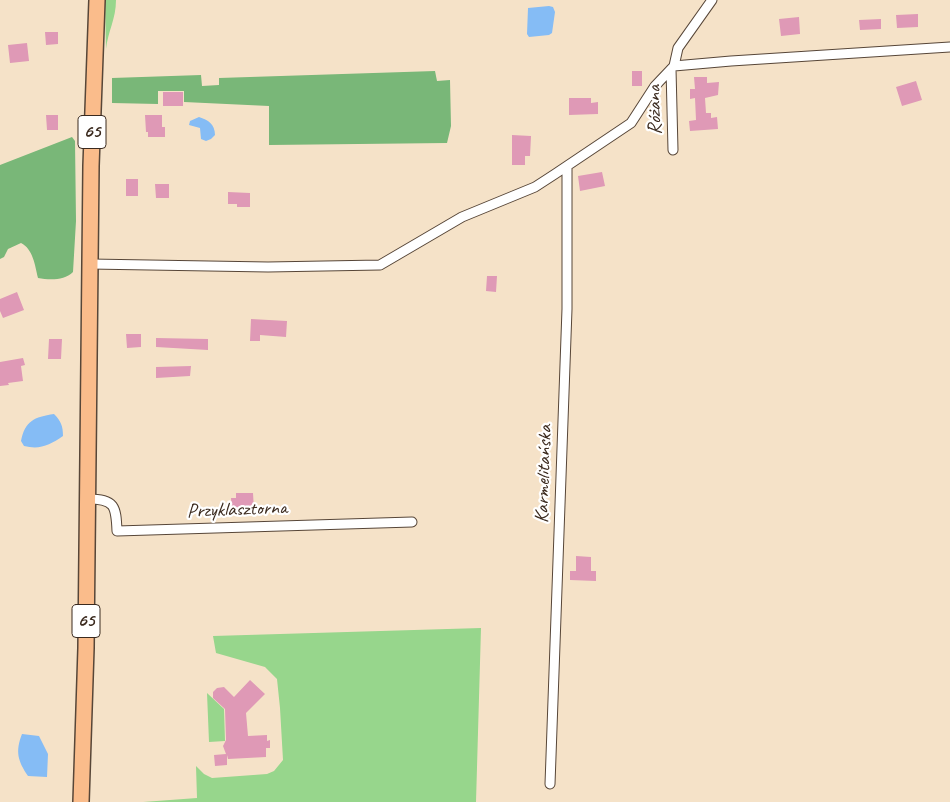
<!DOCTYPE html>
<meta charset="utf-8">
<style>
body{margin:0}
canvas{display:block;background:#f5e2c8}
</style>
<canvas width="950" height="802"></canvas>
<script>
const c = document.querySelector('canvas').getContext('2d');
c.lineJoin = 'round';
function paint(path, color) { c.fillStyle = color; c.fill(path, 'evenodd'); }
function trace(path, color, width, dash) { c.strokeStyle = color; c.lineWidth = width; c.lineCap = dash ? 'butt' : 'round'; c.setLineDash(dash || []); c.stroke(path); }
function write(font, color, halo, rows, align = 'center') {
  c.font = font + ' Caveat,sans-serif'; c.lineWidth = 4.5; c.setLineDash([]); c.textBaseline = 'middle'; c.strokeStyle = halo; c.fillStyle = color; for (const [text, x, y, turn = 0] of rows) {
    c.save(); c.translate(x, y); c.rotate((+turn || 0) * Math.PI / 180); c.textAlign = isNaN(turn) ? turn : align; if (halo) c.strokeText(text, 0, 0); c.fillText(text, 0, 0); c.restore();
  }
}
paint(new Path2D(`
 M105,0H116C116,19 108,31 106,49Z
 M481,628L476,802H143L197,798L196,766L204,774L212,778L267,774L274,771L283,760L280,708L277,679L265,667L216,653L213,636Z
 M207,693L224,709L225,741L209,742Z`), '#97d68c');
paint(new Path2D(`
 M435,71L437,81L450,80L451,126L447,143L269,145V106L184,102V91H158V104L112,103V78L201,75L202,86L219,85V78Z
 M72,137L75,141L76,221L73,272C64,281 49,280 38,278C35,265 33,249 21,243L8,249L4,257L0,259V165Z`), '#79b778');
paint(new Path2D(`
 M549,6L553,7L555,12L552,33L549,35L529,37L527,34L528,8Z
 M199,117C208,120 215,124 215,135L211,139L206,141L201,139L200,128L189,125L190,121Z
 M54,414C61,421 63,426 63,436C50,445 40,450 24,446L21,441C25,421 34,417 54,414Z
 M22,734L39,736L48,754L47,777L28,776C18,761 15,752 22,734Z`), '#85bcf5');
paint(new Path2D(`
 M918,14V27L897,28L896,15Z
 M799,17L800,34L781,36L779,19Z
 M881,19V29L860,30L859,20Z
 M45,32H58V44L46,45Z
 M27,43L29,61L10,63L8,45Z
 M632,71H642V86H632Z
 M694,77H707V83L719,82L718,95L705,98L706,113H711V118L717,117L718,129L690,131L689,121L696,120L695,98L690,99V89H695Z
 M916,81L922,100L902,106L896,87Z
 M163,92H183V106H163Z
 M569,98H591V103L598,102V114L569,115Z
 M46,115H58V130H47Z
 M145,115H162V127H165V137H148V132H146Z
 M512,135L531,136L530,156H525V165H512Z
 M602,172L605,186L580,191L578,176Z
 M126,179H138V196H126Z
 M155,184H169V198H156Z
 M228,192L250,193V207H237V204H228Z
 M487,276H497L496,292L486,291Z
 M17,292L24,310L3,318L0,311V299Z
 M251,319L287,321L286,337L260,335V341H250Z
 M126,334H141V347L127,348Z
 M156,338L208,339V350L156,347Z
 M49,339H62L61,359H48Z
 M23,358L25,365L21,366L23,381L8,383L9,385L0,386V362Z
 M191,366L190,376L156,378V367Z
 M236,493H253L254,510L232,512L231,498H236Z
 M576,556L591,557V571H596V581L570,580V571H576Z
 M250,680L265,694L246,713L248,736L267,735V741L270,740V748H266V757L228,759L227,755V765L215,766L214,755L226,754L223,746L226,740L225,709L213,698V692L217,688L224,687L234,697Z`), '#df99b6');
const minor = new Path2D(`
 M674,66L678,48L712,0
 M671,69L673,150
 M90,264L268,267L380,265L462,217L535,187L555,174L631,123L655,86L674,66L731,61L950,47
 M88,499C115,499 116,506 117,531L412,522
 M550,784L567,309V166`);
const primary = new Path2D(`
 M81,802L86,648L91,166L97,0`);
trace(minor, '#574638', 11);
trace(primary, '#574638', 18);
trace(minor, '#fff', 9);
trace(primary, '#fabc8b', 15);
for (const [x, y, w] of [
 [92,132,28],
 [86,621,28]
]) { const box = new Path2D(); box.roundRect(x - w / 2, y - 16.5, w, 33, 4); c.fillStyle = '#fff'; c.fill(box); trace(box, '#3b2a1e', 1); }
write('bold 19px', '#3b2a1e', null, [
 ["65",92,132],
 ["65",86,621]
]);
write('20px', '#3b2a1e', '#fff', [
 ["Różana",655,110,-91],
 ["Karmelitańska",544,474,-88],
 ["Przyklasztorna",237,510,-2]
]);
</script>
